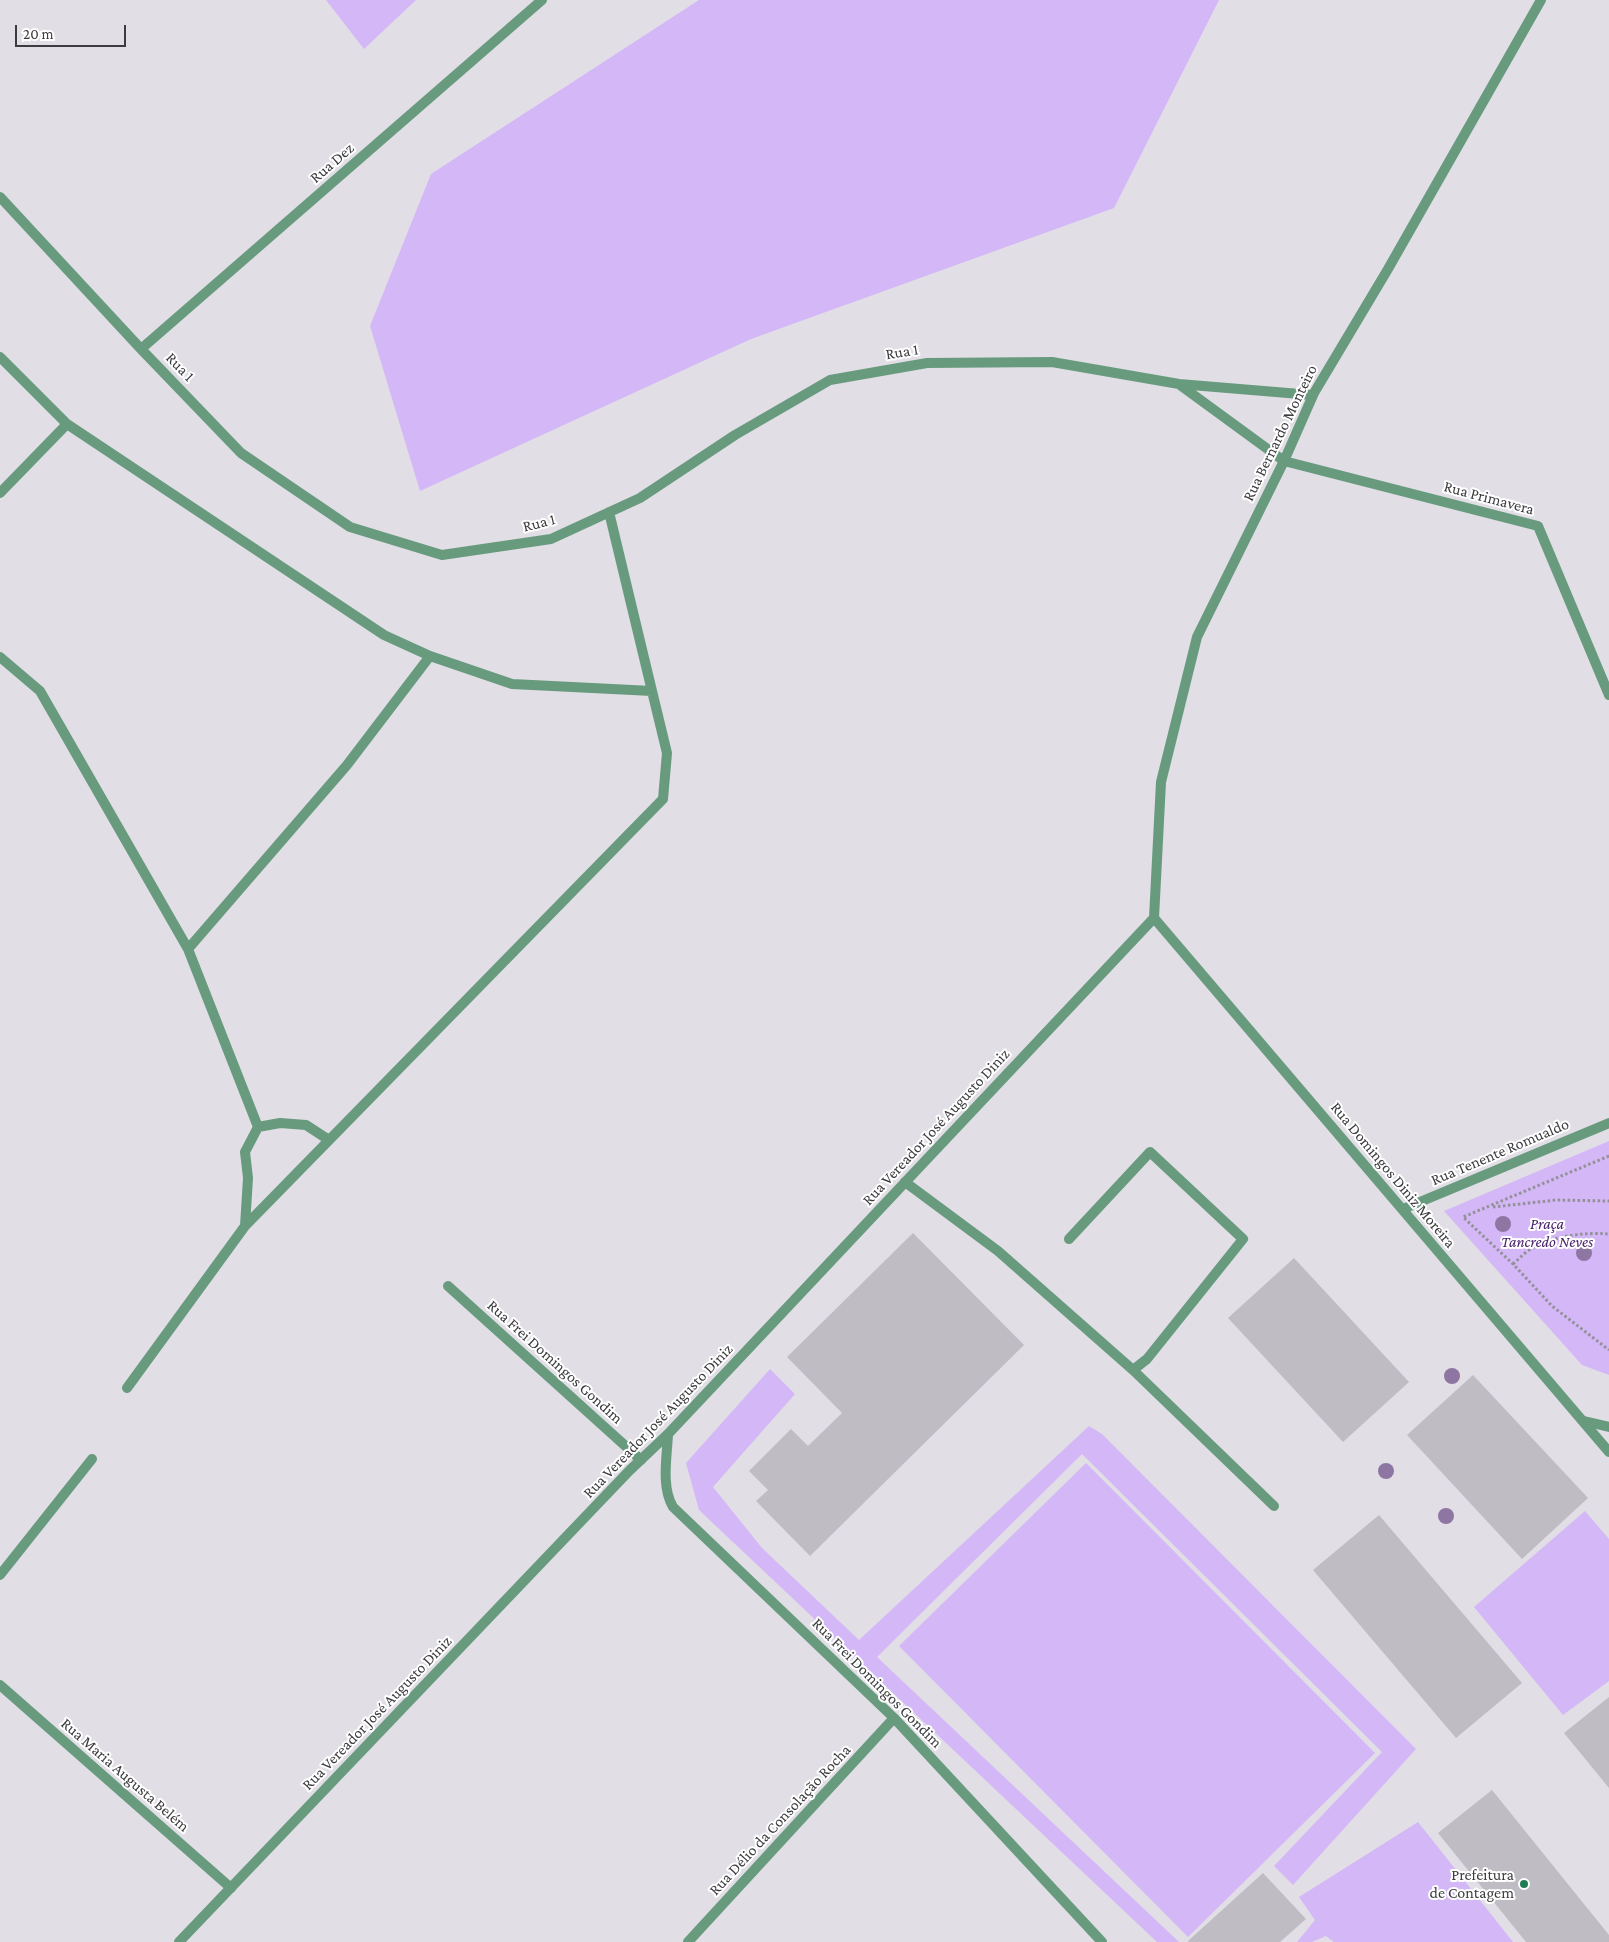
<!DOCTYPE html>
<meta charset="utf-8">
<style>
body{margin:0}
#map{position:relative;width:1609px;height:1942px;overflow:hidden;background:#e1dee6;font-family:"Crimson Pro",serif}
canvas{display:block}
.scale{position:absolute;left:15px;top:25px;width:111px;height:22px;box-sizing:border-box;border:2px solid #3c3b3e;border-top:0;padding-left:6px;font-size:15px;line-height:18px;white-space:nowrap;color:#3c3b3e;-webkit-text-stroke:4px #fff;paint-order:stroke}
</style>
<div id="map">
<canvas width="1609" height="1942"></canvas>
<div class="scale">20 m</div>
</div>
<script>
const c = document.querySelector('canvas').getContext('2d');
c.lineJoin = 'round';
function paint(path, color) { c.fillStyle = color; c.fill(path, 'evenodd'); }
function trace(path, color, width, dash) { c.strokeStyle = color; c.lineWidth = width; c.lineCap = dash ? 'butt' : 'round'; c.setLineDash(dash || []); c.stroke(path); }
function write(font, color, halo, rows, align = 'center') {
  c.font = font + ' "Crimson Pro",serif'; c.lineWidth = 4; c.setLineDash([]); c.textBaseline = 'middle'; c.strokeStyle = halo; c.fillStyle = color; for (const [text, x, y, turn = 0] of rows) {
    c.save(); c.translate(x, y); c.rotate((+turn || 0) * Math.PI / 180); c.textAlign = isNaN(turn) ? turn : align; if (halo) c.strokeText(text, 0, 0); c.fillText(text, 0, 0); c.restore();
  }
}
paint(new Path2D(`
 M326,0H416L364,49Z
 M699,0H1219L1114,208L751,339L420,491L370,326L431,174Z
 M1609,1141V1375L1582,1365L1444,1211Z
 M770,1369L795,1394L713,1487L762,1548L859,1640L1089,1426L1102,1434L1416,1749L1293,1885L1274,1866L1382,1752L1082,1454L877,1657L1179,1942H1157L699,1510L686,1463Z
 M1086,1463L1375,1753L1188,1937L899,1646Z
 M1585,1511L1609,1539V1681L1563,1715L1474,1607Z
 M1418,1822L1513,1942H1334L1326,1936L1312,1942H1297L1315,1920L1299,1897Z`), '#d4b7f7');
paint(new Path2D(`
 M913,1233L1024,1345L810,1556L756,1501L768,1490L749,1471L791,1429L808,1446L842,1413L787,1357Z
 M1294,1258L1409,1382L1343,1442L1228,1318Z
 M1473,1375L1588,1498L1522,1559L1407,1435Z
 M1379,1515L1522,1683L1456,1738L1313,1570Z
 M1609,1697V1788L1564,1733Z
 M1492,1790L1609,1935V1942H1526L1438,1833Z
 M1263,1873L1306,1919L1280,1942H1189L1188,1941Z`), '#bfbcc4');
trace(new Path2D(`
 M1609,1156L1463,1217L1513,1264L1552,1306L1609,1350
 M1493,1207L1556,1200L1609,1201
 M1513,1264C1519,1259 1525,1252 1531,1249C1552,1236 1585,1232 1609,1234`), '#939197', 3, [2.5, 2.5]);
trace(new Path2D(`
 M905,1182L998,1251L1133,1370L1147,1359L1243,1239L1150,1152L1069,1239
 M448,1286L641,1460
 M1133,1370L1274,1506
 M1584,1421L1609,1427`), '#689b7e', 10);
trace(new Path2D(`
 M0,197L141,349L241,453L350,527L442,555L551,539L640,498L735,435L830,380L927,363L1052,362L1179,384L1312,395
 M141,349L542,0
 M0,357L67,424
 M1180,385L1284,461L1538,526L1609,695
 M0,493L67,424L384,635L430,656L512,684L652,691L667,753L663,799L245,1226L127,1388
 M609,512L652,691
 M0,657L40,691L188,949L258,1127
 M188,949L347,765L430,656
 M245,1226L248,1178L245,1152L258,1127L280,1123L306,1125L329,1140
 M0,1575L92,1459
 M0,1685L231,1888`), '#689b7e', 10);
trace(new Path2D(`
 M1154,918L1161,782L1197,637L1284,461L1314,393L1388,269L1541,0
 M1154,918L1609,1452
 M1403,1209L1609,1123
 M668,1434C667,1457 661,1487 673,1507L894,1718L1102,1942
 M179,1942L629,1471L668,1434L1154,918
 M688,1942L894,1718`), '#689b7e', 10);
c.fillStyle = '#8d76a2';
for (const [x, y] of [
 [1503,1224],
 [1584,1253],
 [1452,1376],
 [1386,1471],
 [1446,1516]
]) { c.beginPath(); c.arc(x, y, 8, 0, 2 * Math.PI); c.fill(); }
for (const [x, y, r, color] of [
 [1524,1884,5,"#207d53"]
]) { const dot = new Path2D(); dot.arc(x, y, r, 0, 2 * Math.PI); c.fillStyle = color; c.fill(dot); trace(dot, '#fff', 2); }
write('16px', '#3c3b3e', '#fff', [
 ["Rua Dez",332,163,-41],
 ["Rua 1",902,352,-9],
 ["Rua 1",180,367,46],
 ["Rua Bernardo Monteiro",1280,433,-64],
 ["Rua Primavera",1489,498,15],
 ["Rua 1",539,523,-14],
 ["Rua Vereador José Augusto Diniz",936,1127,-47],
 ["Rua Tenente Romualdo",1500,1152,-23],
 ["Rua Domingos Diniz Moreira",1393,1175,50],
 ["Rua Frei Domingos Gondim",555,1362,42],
 ["Rua Vereador José Augusto Diniz",658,1421,-46],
 ["Rua Frei Domingos Gondim",877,1683,45],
 ["Rua Vereador José Augusto Diniz",377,1713,-46],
 ["Rua Maria Augusta Belém",125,1775,41],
 ["Rua Délio da Consolação Rocha",780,1820,-47]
]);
write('italic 16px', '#48206b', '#fff', [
 ["Praça",1547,1224],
 ["Tancredo Neves",1547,1242]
]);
write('16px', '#3c3b3e', '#fff', [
 ["Prefeitura",1514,1875],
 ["de Contagem",1514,1893]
], 'right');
</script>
